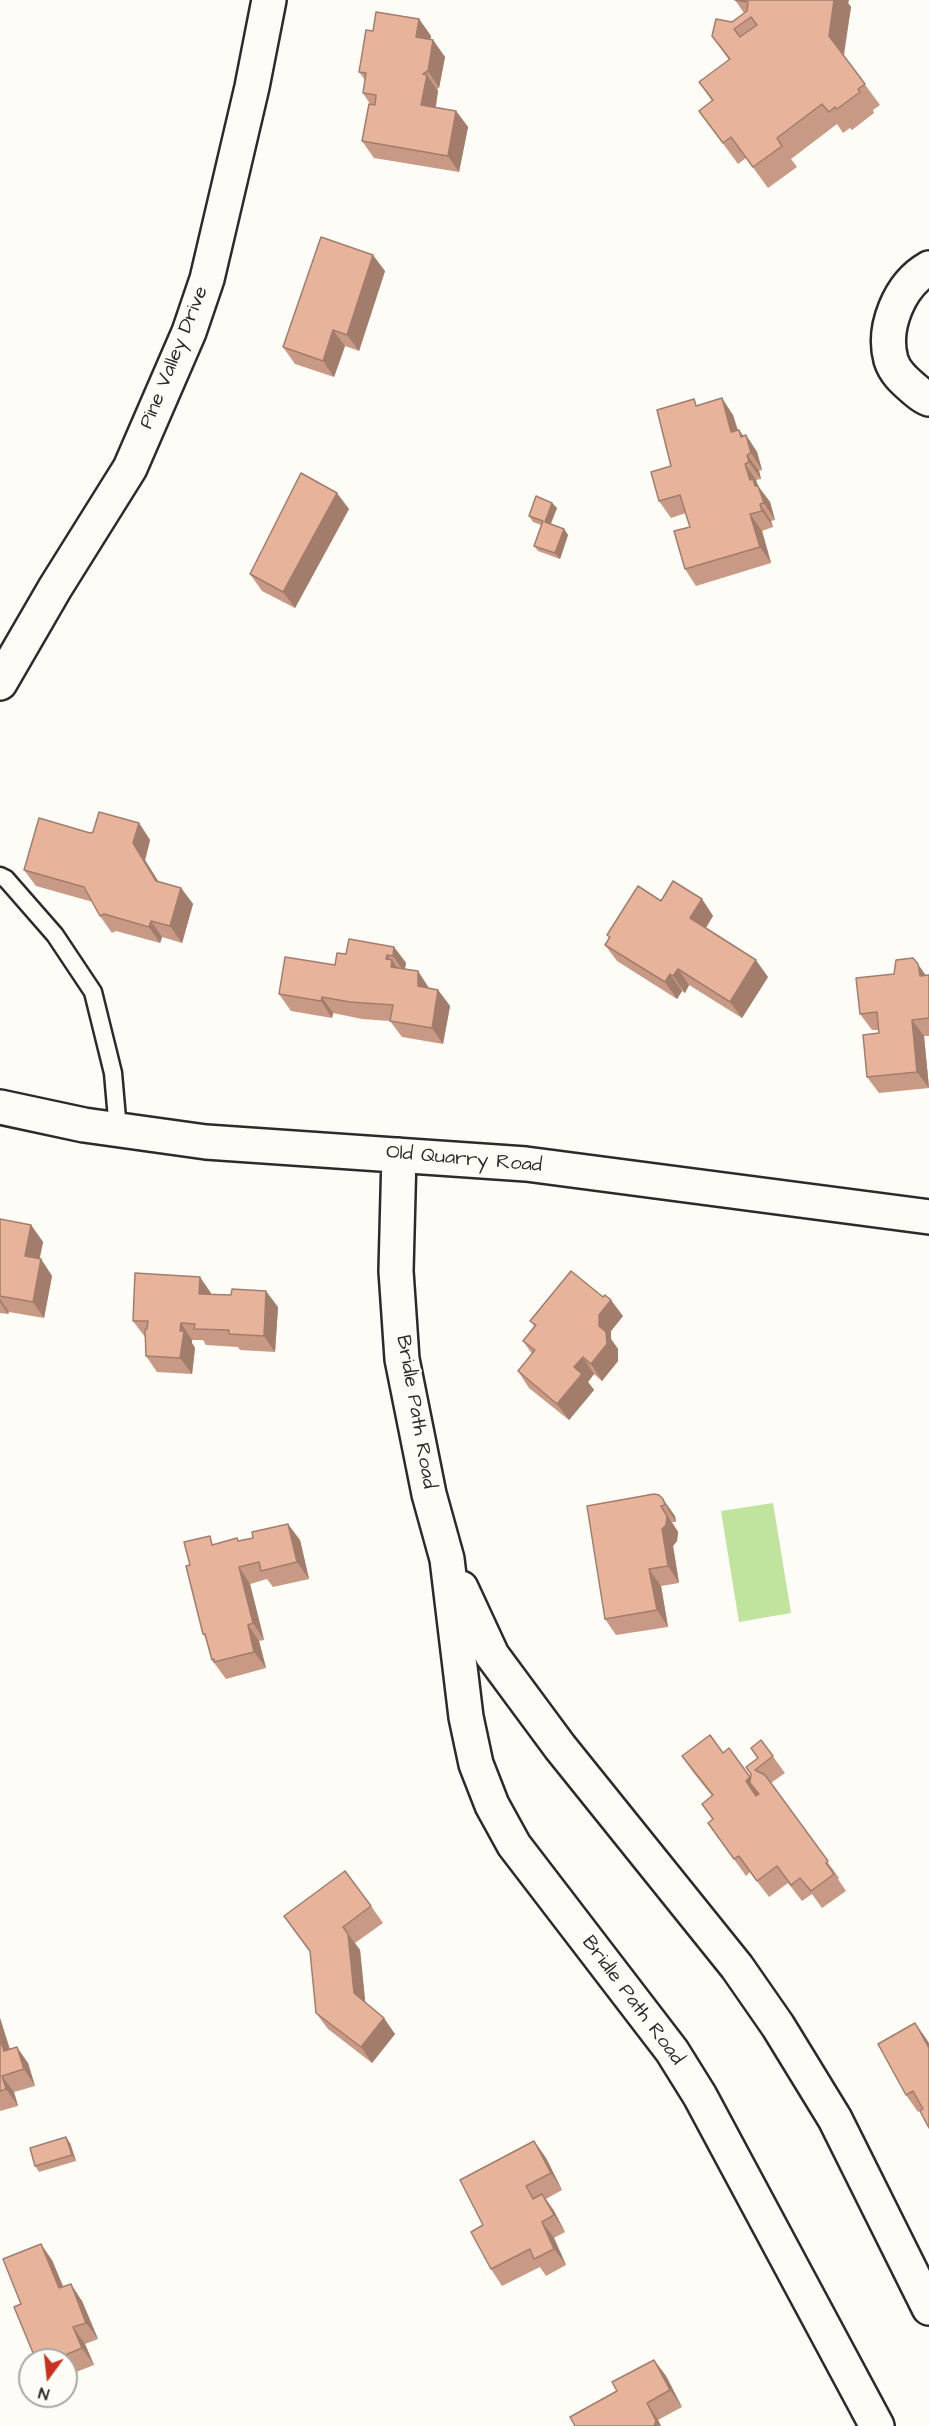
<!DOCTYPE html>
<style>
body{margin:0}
#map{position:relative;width:929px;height:2426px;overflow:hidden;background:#fdfcf7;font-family:"Architects Daughter",sans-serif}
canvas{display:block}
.north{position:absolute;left:18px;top:2348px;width:60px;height:60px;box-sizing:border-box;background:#fdfcf7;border:2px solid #a9a8a5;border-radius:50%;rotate:195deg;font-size:16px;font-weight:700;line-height:24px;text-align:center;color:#2b2b2b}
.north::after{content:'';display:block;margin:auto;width:21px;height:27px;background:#c8321e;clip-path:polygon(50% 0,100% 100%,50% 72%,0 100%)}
</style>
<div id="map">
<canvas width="929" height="2426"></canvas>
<div class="north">N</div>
</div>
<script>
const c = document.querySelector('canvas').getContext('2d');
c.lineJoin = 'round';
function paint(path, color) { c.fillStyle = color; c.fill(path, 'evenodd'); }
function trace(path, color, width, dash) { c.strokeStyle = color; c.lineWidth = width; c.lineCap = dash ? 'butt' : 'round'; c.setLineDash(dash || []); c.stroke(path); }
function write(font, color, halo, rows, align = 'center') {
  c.font = font + ' "Architects Daughter",sans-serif'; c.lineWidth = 5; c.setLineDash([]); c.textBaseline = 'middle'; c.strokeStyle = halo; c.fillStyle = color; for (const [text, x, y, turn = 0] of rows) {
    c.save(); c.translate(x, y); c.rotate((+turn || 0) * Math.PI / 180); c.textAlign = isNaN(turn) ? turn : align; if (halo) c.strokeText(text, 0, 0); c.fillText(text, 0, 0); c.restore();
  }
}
paint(new Path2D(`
 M773,1503L791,1613L739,1622L721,1511Z`), '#c0e39d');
const lane = new Path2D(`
 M0,876L6,879L55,935L93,992L113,1073L118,1130`);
const street = new Path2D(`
 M929,268C899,285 882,328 891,360C895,373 905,381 914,389C919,393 923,397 929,399
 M0,683L55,588L130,468L189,332L207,279L252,87L269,0
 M0,1107L84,1125L206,1142L526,1164L929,1217
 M399,1155L396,1271L402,1359L429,1494L447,1559L466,1717L476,1764L492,1805L514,1845L672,2051L700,2096L877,2426
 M461,1588L492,1655L560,1747L737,1967L778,2026L835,2119L929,2308`);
trace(lane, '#2b2b2b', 21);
trace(street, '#2b2b2b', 38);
trace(lane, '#fdfcf7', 16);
trace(street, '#fdfcf7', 33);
paint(new Path2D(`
 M735,0H849L848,3L851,7L844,56L880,105L873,110L874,113L852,130L850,128L843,133L837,124L791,159L797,167L768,188L746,158L738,164L699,111L712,101L699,82L729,60L712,36L744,13Z
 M419,19L431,36L430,40H433L445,57L439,88L437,89L438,91L436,107L456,111L468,127L459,172L374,158L362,141L370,104L363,93L365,80L359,72L373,31Z
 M385,271L359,351L345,346L334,377L295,364L283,347Z
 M698,405L733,415L738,430H739L743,436L746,435L757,452L762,470L759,471L761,479L756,480L758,486L770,502L775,520L771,521L773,527L762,531L771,563L696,586L685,569L690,527L686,513L671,518L659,501L671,466Z
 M552,503L557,508L551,524L564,529L568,535L560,559L538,551L534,546L541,525L533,522L529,516Z
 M349,509L295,608L262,591L250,574Z
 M139,823L150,840L145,860L158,881L181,888L193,904L182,943L162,937L160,943L116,931L112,933L100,916L93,902L36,886L24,870L90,833Z
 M702,899L713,916L706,928L768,977L742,1018L689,985L685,993L682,991L677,999L617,961L605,945L609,938L607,935L661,901Z
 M394,947L406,963L405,969L429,988L438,990L450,1006L443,1044L402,1037L390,1021L362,1019L333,1013L332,1018L291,1011L279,994L335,965L346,954Z
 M894,974L929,975V1036H924L929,1088L879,1093L867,1077L879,1033V1030H872L860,1014Z
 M0,1219L31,1225L43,1242L39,1259H41L52,1276L44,1318L9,1312L8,1314L0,1313Z
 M211,1293V1294L278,1307L275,1352L240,1350L238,1347L206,1345L203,1340H192V1343L195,1348L192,1374L157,1372L146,1356L145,1337L133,1321Z
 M623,1316L611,1331V1339L618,1349V1361L602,1381L594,1374L588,1382L594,1390L569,1420L529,1388L518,1371L532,1354L523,1341L534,1326L530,1321Z
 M654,1494L675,1516L676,1522H672L678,1532L677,1541L673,1546L679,1583L661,1586L668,1627L616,1635L605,1619Z
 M237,1538L239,1541L300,1540L309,1579L273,1587L267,1579L250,1584L264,1640L259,1641L266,1668L226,1679L212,1660L206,1639L203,1634L190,1565L215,1544Z
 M761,1740L785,1773L771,1783L839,1878L838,1879L846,1891L822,1908L812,1894L802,1901L788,1883L769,1897L750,1872L746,1876L708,1823L713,1819L712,1796L693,1772L682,1756L723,1753L751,1779V1774L758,1758Z
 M371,1906L383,1923L355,1943L360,1950L365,2002L395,2034L372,2063L328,2029L316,2013L310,1952L284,1916Z
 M0,2018L10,2049L28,2063L35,2086L14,2092L18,2106L0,2111Z
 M915,2023L927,2040L923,2109L918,2112L906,2095Z
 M534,2141L546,2158L562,2190L546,2199L554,2211L565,2232L554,2238L566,2265L546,2276L540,2267L502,2286L491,2269L483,2225Z
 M70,2143L76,2161L39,2172L35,2166Z
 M52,2260L63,2287L82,2301L98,2339L85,2344L94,2365L66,2376V2360H36L21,2304Z
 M654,2360L666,2376L682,2407L658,2420L661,2426H575Z`), '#c89a85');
paint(new Path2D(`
 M834,0H849L848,3L851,7L843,57L829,36Z
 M419,19L431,36L428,54L416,37Z
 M433,40L445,57L439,88L428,71Z
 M427,75L438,91L433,121L421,105Z
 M456,111L468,127L459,172L448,156Z
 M373,255L385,271L359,351L347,335Z
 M333,330L345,346L334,377L323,361Z
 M722,398L733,415L743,449L731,432Z
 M739,430L748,442L746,435L757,452L762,470L751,453L741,437Z
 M747,455L759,471L761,479L749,462Z
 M745,464L756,480L759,488L758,486L770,502L775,520L764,503L750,480Z
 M337,493L349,509L295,608L283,592Z
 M552,503L557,508L549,527L545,522Z
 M760,504L771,521L773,527L762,511Z
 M750,514L762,531L771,563L760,547Z
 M564,529L568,535L560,559L555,553Z
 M139,823L150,840L145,860L168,897L156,881L133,843Z
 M181,888L193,904L182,943L170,926Z
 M702,899L713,916L701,935L690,918Z
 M151,921L162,937L160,943L149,927Z
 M394,947L406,963L404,972L393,956Z
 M387,955L391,962L392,960L403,976L402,983L386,959Z
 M756,960L768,977L742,1018L730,1002Z
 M918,964L929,980L920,976Z
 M678,969L689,985L685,993L673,976Z
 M418,971L429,988L418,986Z
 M670,974L682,991L677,999L665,982Z
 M438,990L450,1006L443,1044L432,1028Z
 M322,997L333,1013L332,1018L321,1001Z
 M912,1020L924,1036L929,1088L917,1072Z
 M31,1225L43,1242L37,1273L25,1256Z
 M41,1259L52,1276L44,1318L33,1302Z
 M200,1277L211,1293V1310L199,1294Z
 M266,1291L278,1307L275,1352L264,1336Z
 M0,1299L9,1312L8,1314L0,1302Z
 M611,1300L623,1316L611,1331V1339L618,1349V1361L602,1381L591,1364L599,1326V1315Z
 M181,1323L192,1340V1343L195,1348L192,1374L180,1358Z
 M583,1357L594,1374L588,1382L594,1390L569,1420L557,1404L574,1367Z
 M663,1499L675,1516L676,1522L665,1505Z
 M661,1506L678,1532L677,1541L673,1546L679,1583L668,1566L662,1529Z
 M288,1524L300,1540L309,1579L297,1562Z
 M239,1567L250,1584L264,1640L253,1623Z
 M649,1569L661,1586L668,1627L657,1610Z
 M248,1625L259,1641L266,1668L254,1652Z
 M750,1777L761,1794L758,1798L746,1781Z
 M348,1934L360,1950L366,2009L354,1993Z
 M0,2018L15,2067L4,2051L0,2039Z
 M384,2018L395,2034L372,2063L361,2047Z
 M915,2023L927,2040L929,2043V2048Z
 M17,2047L28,2063L35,2086L24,2069Z
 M2,2076L14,2092L18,2106L6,2089Z
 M66,2137L70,2143L76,2161L72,2155Z
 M534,2141L546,2158L562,2190L551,2173Z
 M542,2194L554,2211L565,2232L554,2215Z
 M542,2222L554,2238L566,2265L554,2249Z
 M41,2244L52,2260L71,2305L59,2288Z
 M71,2284L82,2301L98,2339L86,2323Z
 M73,2327L85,2344L94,2365L82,2348Z
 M654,2360L666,2376L682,2407L670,2390Z
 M647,2403L658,2420L661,2426H654Z`), '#a27d6c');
const building = new Path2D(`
 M735,0H834L829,36L865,84L858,89L860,92L837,109L835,107L829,112L822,104L777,138L782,146L753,167L731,137L723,143L699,111L713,100L699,82L730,59L712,36L716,19L732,22L747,11L748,2ZM751,17L757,25L740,37L734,29Z
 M376,12L419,19L416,37L433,40L428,71L423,74L427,75L421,105L456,111L448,156L362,141L369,104L375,105L376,95L363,93L366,73L359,72L366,30L373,31Z
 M321,237L373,255L347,335L333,330L323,361L283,347Z
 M722,398L731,432L739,430L741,437L746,435L751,453L747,455L749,462L745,464L750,480L753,479L755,486H758L764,503L760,504L762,511L750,514L760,547L685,569L674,531L690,527L680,495L659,501L651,472L671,466L657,410L694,399L696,406Z
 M301,473L337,493L283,592L250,574Z
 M536,496L552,503L545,522L564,529L555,553L534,546L543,521L529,516Z
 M99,812L139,823L133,843L156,881L181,888L170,926L151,921L149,927L104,914L100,916L84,887L24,870L39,818L90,833L93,832Z
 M673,881L702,899L690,918L756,960L730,1002L678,969L673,976L670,974L665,982L605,945L610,937L607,935L638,886L661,901Z
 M349,939L394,947L393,956L387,955L386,959L392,960L391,967L418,971V986L438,990L432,1028L390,1021L393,1005L350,1002L322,997L321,1001L279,994L285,957L335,965L337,953L346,954Z
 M913,958L918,964L920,976L929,975V1018L912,1020L917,1072L867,1077L863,1035L879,1033L877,1012L860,1014L856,978L894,974L896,960Z
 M0,1219L31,1225L25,1256L41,1259L33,1302L0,1296Z
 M571,1271L603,1297L605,1295L611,1300L599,1315V1326L606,1332L607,1344L591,1364L583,1357L574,1367L582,1374L557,1404L518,1371L535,1350L523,1341L536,1325L530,1321Z
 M135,1273L200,1277L199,1294L231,1295L232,1289L266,1291L264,1336L229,1334V1330L194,1329L195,1324L181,1323L180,1331H184L180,1358L146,1356L145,1329H147L148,1321H133Z
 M654,1494L659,1495L663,1499L665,1505L661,1506L667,1516L666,1525L662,1529L668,1566L649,1569L657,1610L605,1619L587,1506Z
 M288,1524L297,1562L261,1571L259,1562L239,1567L253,1623L248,1625L254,1652L214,1662V1659L212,1660L205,1634H203L186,1566L190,1565L184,1542L210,1536L212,1545L237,1538L238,1541L253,1538L252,1532Z
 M710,1735L723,1753L729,1748L750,1777L746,1781L756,1796L759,1794L750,1783L751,1774L746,1767L758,1758L751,1748L761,1740L773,1756L755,1770L765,1775L828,1861L826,1863L834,1874L811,1891L800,1878L791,1885L777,1866L757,1881L739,1856L734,1859L708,1823L713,1819L702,1804L713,1795L682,1756Z
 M345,1871L371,1906L343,1927L348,1934L354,1993L384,2018L361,2047L316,2013L310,1951L284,1916Z
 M915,2023L929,2048V2128L920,2111L923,2109L913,2091L906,2095L878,2044Z
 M0,2039L4,2051L17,2047L24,2069L2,2076L6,2089L0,2091Z
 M66,2137L72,2155L35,2166L30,2148Z
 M534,2141L551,2173L526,2186L533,2199L542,2194L554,2215L542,2222L554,2249L534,2259L530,2249L491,2269L471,2232L483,2225L460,2180Z
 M41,2244L59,2288L71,2284L86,2323L73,2327L82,2348L53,2360H36L14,2307L21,2304L3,2259Z
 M654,2360L670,2390L647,2403L656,2421L654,2426H575L570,2417L617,2391L612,2382Z`);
paint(building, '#e8b39b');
trace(building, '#a27d6c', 1.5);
write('20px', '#2b2b2b', '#fdfcf7', [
 ["Pine Valley Drive",175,358,-68],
 ["Old Quarry Road",464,1160,5],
 ["Bridle Path Road",415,1412,80],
 ["Bridle Path Road",632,2001,53]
]);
</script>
